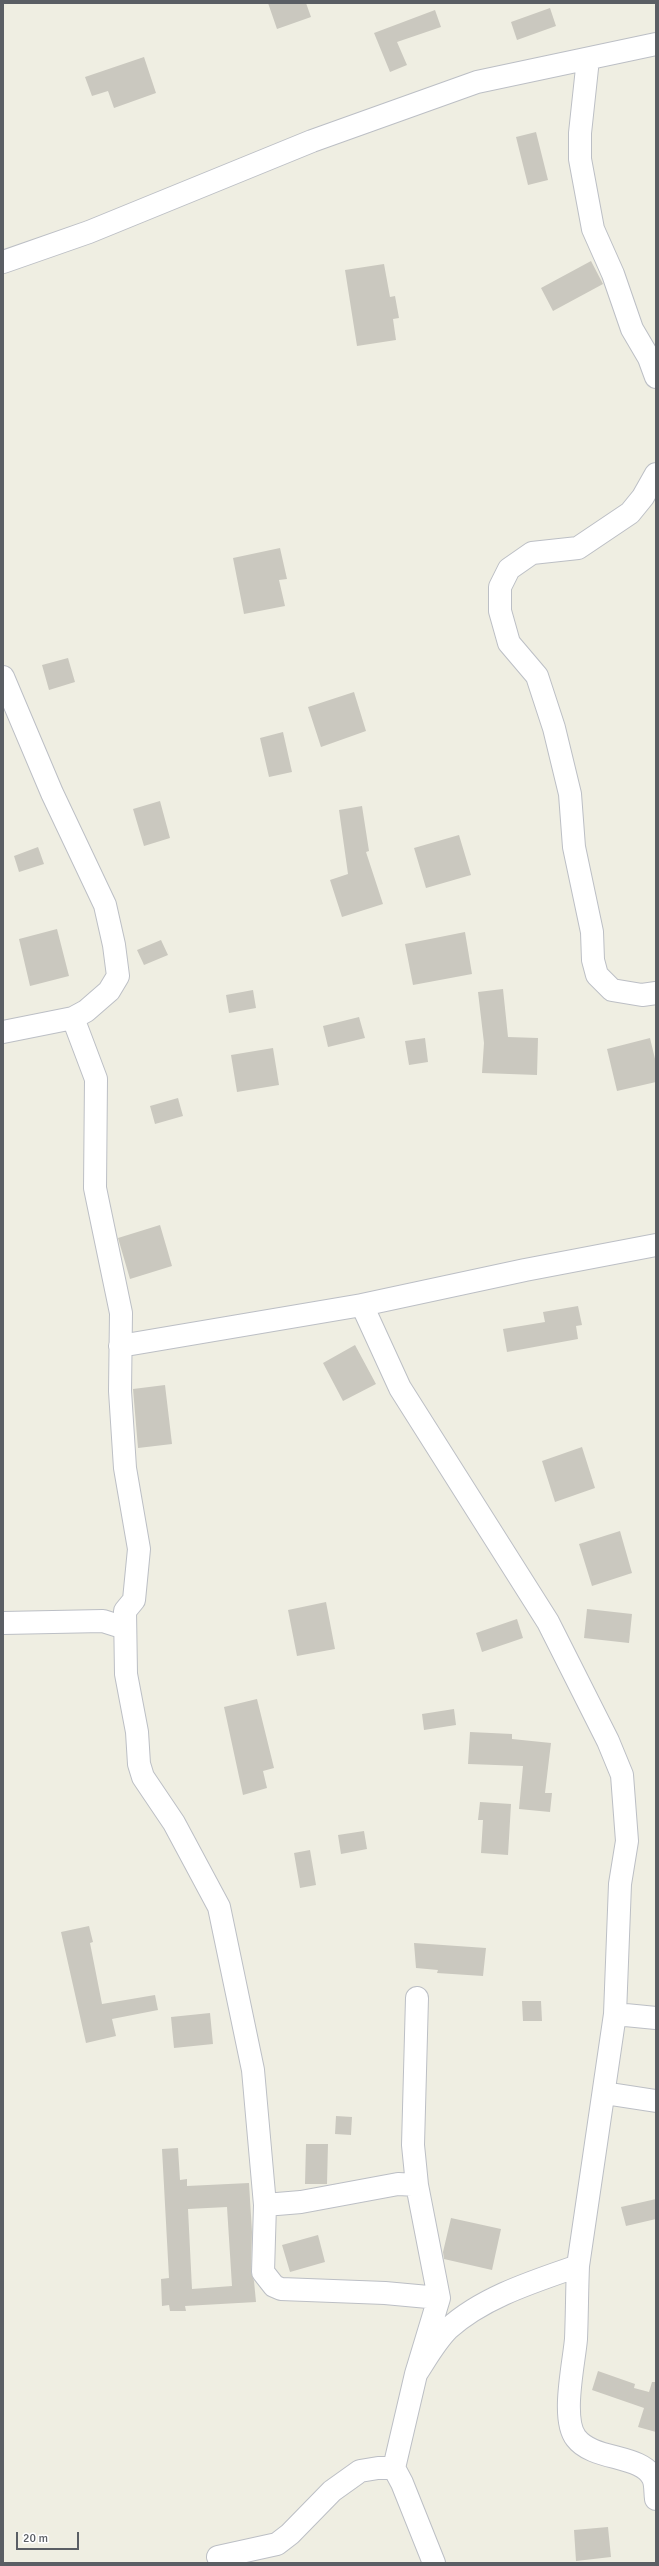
<!DOCTYPE html>
<style>
body{margin:0}
#map{position:relative;width:659px;height:2566px;overflow:hidden;background:#efeee2;font-family:Signika,sans-serif}
canvas{display:block}
.frame{position:absolute;inset:0;border:4px solid #5a5e64;pointer-events:none}
.scale{position:absolute;left:16px;top:2532px;width:63px;height:18px;box-sizing:border-box;border:2px solid #5a5e64;border-top:0;padding-left:5px;font-size:12px;line-height:14px;white-space:nowrap;color:#5a5e64;-webkit-text-stroke:3px #fff;paint-order:stroke}
</style>
<div id="map">
<canvas width="659" height="2566"></canvas>
<div class="frame"></div>
<div class="scale">20 m</div>
</div>
<script>
const c = document.querySelector('canvas').getContext('2d');
c.lineJoin = 'round';
function paint(path, color) { c.fillStyle = color; c.fill(path, 'evenodd'); }
function trace(path, color, width, dash) { c.strokeStyle = color; c.lineWidth = width; c.lineCap = dash ? 'butt' : 'round'; c.setLineDash(dash || []); c.stroke(path); }
paint(new Path2D(`
 M268,3H306L311,17L277,29Z
 M550,8L556,26L517,40L511,22Z
 M435,10L441,27L397,42L407,65L390,72L374,33Z
 M144,57L156,93L114,108L108,91L92,96L85,77Z
 M536,132L548,180L528,185L516,137Z
 M591,261L603,284L553,311L541,288Z
 M384,264L390,297L395,296L399,318L393,319L396,340L357,346L345,270Z
 M280,548L287,579L279,580L285,606L244,614L233,558Z
 M68,658L75,682L49,690L42,665Z
 M354,692L366,731L321,747L308,707Z
 M283,732L292,772L269,777L260,738Z
 M160,801L170,838L144,846L133,809Z
 M362,806L369,851L366,852L383,904L342,917L330,880L348,874L339,810Z
 M459,835L471,875L426,888L414,848Z
 M38,847L44,864L19,872L14,856Z
 M57,929L69,976L30,986L19,939Z
 M465,932L472,974L413,985L405,944Z
 M161,940L168,955L144,965L137,950Z
 M503,989L508,1037L538,1038L537,1075L482,1073L484,1043L478,992Z
 M253,990L256,1008L229,1013L226,995Z
 M359,1017L365,1038L328,1047L323,1026Z
 M425,1038L428,1062L409,1065L405,1041Z
 M650,1038L656,1063V1082L617,1091L607,1049Z
 M273,1048L279,1085L237,1092L231,1055Z
 M178,1098L183,1116L155,1124L150,1106Z
 M160,1225L172,1266L130,1279L118,1238Z
 M578,1306L582,1325L576,1326L578,1339L507,1352L503,1329L545,1322L543,1312Z
 M355,1345L376,1384L343,1401L323,1363Z
 M165,1385L172,1444L138,1448L133,1389Z
 M582,1447L595,1488L555,1502L542,1461Z
 M620,1531L632,1573L592,1586L579,1544Z
 M326,1602L335,1649L297,1656L288,1610Z
 M587,1609L632,1614L629,1643L584,1638Z
 M517,1619L523,1638L482,1652L476,1633Z
 M257,1699L274,1768L263,1771L267,1788L243,1795L224,1707Z
 M454,1709L456,1725L424,1730L422,1714Z
 M470,1732L512,1734V1739L551,1743L545,1793H552L550,1812L519,1809L523,1766L468,1764Z
 M480,1802L511,1804L508,1855L481,1853L483,1820H478Z
 M364,1831L367,1849L341,1854L338,1835Z
 M310,1850L316,1885L300,1888L294,1853Z
 M89,1926L93,1942L90,1943L102,2004L155,1995L158,2010L112,2019L116,2036L86,2043L61,1932Z
 M414,1943L486,1948L483,1976L437,1973L438,1970L416,1968Z
 M522,2001H541L542,2021H523Z
 M210,2013L213,2044L174,2048L171,2017Z
 M336,2116L352,2117L351,2135L335,2134Z
 M306,2144H328L327,2184H305Z
 M178,2148L180,2180L187,2179V2186L249,2183L252,2232L251,2272L254,2281L256,2302L185,2306L186,2311H170L169,2305L162,2306L161,2279L169,2278L162,2149ZM227,2207L232,2286L192,2289L188,2209Z
 M656,2199V2219L626,2226L621,2207Z
 M451,2218L501,2229L492,2270L444,2259L443,2252Z
 M318,2235L325,2262L290,2272L282,2245Z
 M598,2371L635,2384L634,2388L649,2392L652,2382H656V2432L638,2427L644,2408L592,2390Z
 M608,2527L611,2557L576,2561L574,2530Z`), '#cac8bf');
const minor = new Path2D(`
 M588,59L580,133V159L593,229L613,274L632,329L649,358L656,377
 M3,262L89,232L312,141L477,82L656,44
 M656,474L643,497L630,513L578,548L532,553L509,569L500,587V611L509,643L537,676L554,728L570,794L574,847L592,932L593,960L597,975L612,990L642,995L656,993
 M3,677L52,793L105,905L114,945L118,976L109,991L86,1011L73,1018L96,1079L95,1188L121,1313L120,1391L125,1468L139,1549L134,1600L125,1611L126,1674L137,1732L139,1764L143,1777L174,1823L219,1907L253,2070L265,2205L263,2272L274,2286L281,2289L385,2293L439,2298
 M3,1032L73,1018
 M362,1305L400,1388L548,1622L608,1741L622,1775L627,1841L620,1884L615,2014L578,2266C535,2281 483,2297 448,2329C435,2342 426,2359 416,2374
 M120,1346L362,1305L525,1270L656,1245
 M3,1623L103,1621L125,1628
 M417,1998L413,2145L417,2185L439,2298L416,2374L394,2468L402,2483L434,2563
 M615,2014L656,2018
 M604,2093L656,2101
 M265,2205L301,2202L398,2184L417,2185
 M578,2266C577,2290 577,2315 576,2339C574,2363 561,2419 576,2438C593,2461 642,2454 653,2478C656,2484 655,2493 656,2499
 M218,2557L277,2544L290,2534L332,2491L360,2471L378,2468H394`);
trace(minor, '#bcbfc5', 24);
trace(minor, '#fff', 22);
</script>
